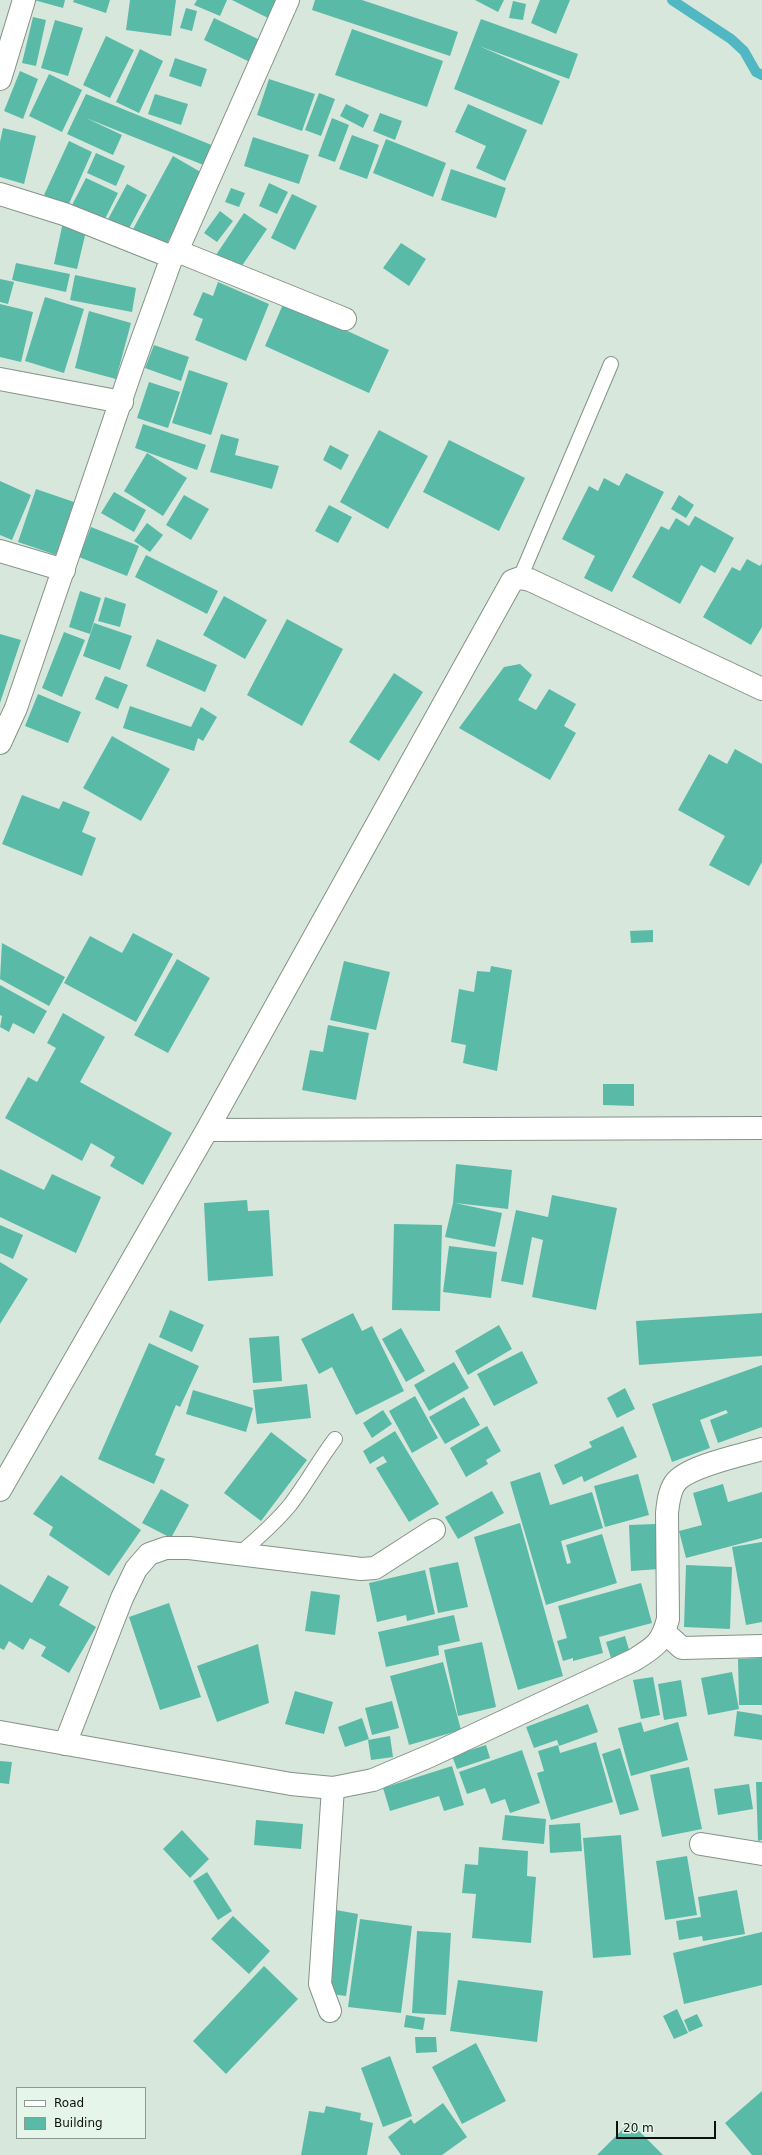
<!DOCTYPE html>
<style>
body{margin:0}
#map{position:relative;width:762px;height:2155px;overflow:hidden;background:#d7e7dc;font-family:"DejaVu Sans",sans-serif}
canvas{display:block}
.legend{position:absolute;left:16px;top:2087px;width:130px;height:52px;box-sizing:border-box;background:#e5f5e9;border:1px solid #8e9a91;margin:0;padding:5px 7px;list-style:none;font-size:12px;color:#0c110e}
.legend li{display:flex;align-items:center;gap:8px;height:20px}
.legend b{width:20px;border:1px solid #8e9a91}
.scale{position:absolute;left:616px;top:2121px;width:100px;height:18px;box-sizing:border-box;border:2px solid #0c110e;border-top:0;padding-left:5px;font-size:12px;line-height:14px;white-space:nowrap;color:#0c110e;-webkit-text-stroke:3px #e5f5e9;paint-order:stroke}
</style>
<div id="map">
<canvas width="762" height="2155"></canvas>
<ul class="legend">
<li><b style="height:5px;background:#fff"></b>Road</li>
<li><b style="height:11px;background:#5abaa8"></b>Building</li>
</ul>
<div class="scale">20 m</div>
</div>
<script>
const c = document.querySelector('canvas').getContext('2d');
c.lineJoin = 'round';
function trace(path, color, width, dash) { c.strokeStyle = color; c.lineWidth = width; c.lineCap = dash ? 'butt' : 'round'; c.setLineDash(dash || []); c.stroke(path); }
function paint(path, color) { c.fillStyle = color; c.fill(path, 'evenodd'); }
trace(new Path2D(`
 M672,0L731,39L744,51L756,72L762,75`), '#51b8c3', 10);
paint(new Path2D(`
 M34,0H65L63,8Z
 M74,0H110L106,13L73,2Z
 M130,0H176L171,36L126,30Z
 M197,0H227L220,16L194,5Z
 M232,0H282L272,20Z
 M315,0H362L458,32L450,56L312,10Z
 M475,0H504L498,12Z
 M540,0H570L556,34L531,23Z
 M513,1L526,4L523,20L509,18Z
 M186,8L197,11L192,31L180,28Z
 M33,17L46,20L36,66L22,63Z
 M214,18L260,40L250,62L204,40Z
 M481,19L578,54L569,79L479,46L560,81L542,125L454,89Z
 M55,20L83,28L68,76L41,68Z
 M352,29L443,61L427,107L335,75Z
 M106,36L134,50L110,98L83,85Z
 M140,49L163,61L139,113L116,102Z
 M175,58L207,69L201,87L169,76Z
 M20,71L38,79L23,119L4,111Z
 M49,74L82,90L62,132L29,116Z
 M269,79L315,94L302,131L257,115Z
 M319,93L335,99L321,136L305,130Z
 M86,94L214,146L206,166L86,118L122,135L113,155L67,134Z
 M155,94L188,104L181,125L148,114Z
 M346,104L369,115L363,128L340,116Z
 M468,104L527,130L505,181L476,168L486,146L455,132Z
 M380,113L402,121L395,140L373,131Z
 M332,118L349,125L335,162L318,156Z
 M3,128L36,136L24,184L0,177V142Z
 M352,135L379,145L367,179L339,169Z
 M253,137L309,155L299,184L244,166Z
 M386,139L446,163L433,197L373,173Z
 M69,141L92,152L68,206L44,195Z
 M96,153L125,166L116,186L87,173Z
 M173,156L204,174L164,249L132,231Z
 M451,169L506,188L496,218L441,200Z
 M86,178L118,193L102,225L70,209Z
 M269,183L288,192L277,214L259,206Z
 M127,184L147,195L126,234L106,223Z
 M231,188L245,193L239,207L225,202Z
 M292,194L317,206L295,250L271,238Z
 M220,211L233,221L217,242L204,233Z
 M244,213L267,229L237,273L214,258Z
 M63,222L87,227L77,269L54,264Z
 M401,243L426,259L409,286L383,268Z
 M16,263L70,274L66,292L12,280Z
 M75,275L136,288L132,312L70,300Z
 M0,279L14,282L8,304L0,302Z
 M218,282L269,304L246,361L195,340L203,319L193,315L203,292L213,296Z
 M45,297L84,309L64,373L25,361Z
 M284,302L389,350L369,393L265,346Z
 M0,304L33,312L21,362L0,357Z
 M89,311L131,323L116,379L75,368Z
 M154,345L189,357L181,381L145,368Z
 M189,370L228,383L211,435L172,423Z
 M149,382L180,392L168,428L137,418Z
 M143,424L206,445L197,470L135,448Z
 M379,430L428,456L388,529L340,502Z
 M221,434L239,439L235,455L279,466L272,489L210,472Z
 M449,440L525,478L499,531L423,492Z
 M330,445L349,455L341,470L323,460Z
 M147,453L187,478L163,516L124,491Z
 M626,473L664,492L612,592L584,578L595,556L562,539L589,486L598,491L604,478L619,486Z
 M0,481L31,495L12,540L0,535Z
 M36,489L74,502L56,555L18,542Z
 M114,492L146,510L134,532L101,513Z
 M184,495L209,509L191,540L166,525Z
 M679,495L694,505L686,518L671,509Z
 M329,505L352,517L338,543L315,531Z
 M695,516L734,538L715,573L701,565L680,604L632,577L661,526L669,530L676,518L689,526Z
 M147,523L163,535L150,552L134,541Z
 M91,527L139,546L127,576L79,557Z
 M146,555L218,591L207,614L135,577Z
 M747,559L760,566L762,563V627L751,645L703,617L732,567L740,571Z
 M80,591L101,598L90,634L69,627Z
 M224,596L267,620L245,659L203,635Z
 M105,597L126,604L120,627L98,621Z
 M287,619L343,649L302,726L247,695Z
 M94,623L132,636L120,670L83,656Z
 M64,632L85,640L62,697L42,688Z
 M0,634L21,640L0,703Z
 M157,639L217,665L205,692L146,666Z
 M520,664L532,675L518,700L536,710L549,689L576,704L564,726L576,733L550,780L459,728L504,667Z
 M394,673L423,692L379,761L349,742Z
 M105,676L128,685L118,709L95,699Z
 M38,694L81,712L68,743L25,726Z
 M130,706L191,727L201,707L217,717L203,741L198,738L194,751L123,728Z
 M112,736L170,769L141,821L83,788Z
 M735,749L762,764V862L749,886L709,865L725,836L678,810L709,754L727,764Z
 M22,795L59,809L63,801L90,812L82,832L96,838L82,876L2,844Z
 M653,930V942L631,943L630,931Z
 M133,933L173,954L136,1022L64,983L90,936L122,953Z
 M2,943L65,977L49,1006L0,979Z
 M177,959L210,978L168,1053L134,1035Z
 M344,961L390,972L376,1030L330,1020Z
 M491,966L512,970L497,1071L463,1063L466,1045L451,1042L459,989L474,992L477,971L490,972Z
 M0,985L47,1011L34,1034L13,1023L9,1032L0,1027L2,1016L0,1015Z
 M63,1013L105,1037L80,1082L172,1133L143,1185L110,1166L115,1157L91,1143L82,1161L5,1118L28,1077L37,1082L56,1048L47,1043Z
 M328,1025L369,1033L356,1100L302,1090L310,1050L323,1052Z
 M603,1084H634V1106L603,1105Z
 M456,1164L512,1170L508,1209L455,1203L502,1213L495,1247L445,1237L453,1203Z
 M0,1169L44,1190L52,1174L101,1197L76,1253L0,1217Z
 M552,1195L617,1208L596,1310L532,1297L543,1240L532,1237L523,1285L501,1281L516,1210L548,1217Z
 M247,1200L248,1211L269,1210L273,1276L208,1281L204,1203Z
 M394,1224L442,1225L440,1311L392,1310Z
 M0,1225L23,1235L13,1259L0,1253Z
 M449,1246L497,1252L491,1298L443,1292Z
 M0,1262L28,1279L0,1324Z
 M170,1310L204,1325L192,1352L159,1337Z
 M353,1313L362,1331L372,1326L404,1391L356,1415L332,1367L319,1374L301,1339Z
 M762,1313V1356L639,1365L636,1321Z
 M499,1325L512,1349L468,1375L455,1351Z
 M401,1328L425,1371L406,1382L382,1339Z
 M279,1336L282,1381L253,1383L249,1338Z
 M149,1343L199,1366L180,1407L176,1405L155,1455L165,1459L154,1484L98,1459Z
 M522,1351L538,1383L494,1406L477,1374Z
 M454,1362L469,1388L429,1411L414,1385Z
 M762,1365V1427L718,1443L710,1420L728,1413L726,1410L700,1420L710,1448L672,1462L652,1404Z
 M307,1384L311,1418L257,1424L253,1390Z
 M625,1388L635,1409L617,1418L607,1398Z
 M193,1390L253,1408L246,1432L186,1414Z
 M415,1396L438,1438L412,1453L389,1411Z
 M464,1397L480,1425L445,1444L429,1417Z
 M383,1410L392,1424L372,1438L363,1423Z
 M487,1426L501,1451L486,1460L488,1464L466,1477L450,1448Z
 M623,1426L637,1457L584,1482L582,1476L563,1485L554,1465L592,1447L589,1442Z
 M395,1431L439,1504L409,1522L376,1468L387,1462L383,1456L370,1464L363,1451Z
 M271,1432L307,1460L261,1521L224,1493Z
 M540,1472L550,1505L592,1492L603,1528L561,1541L567,1564L571,1563L566,1545L602,1534L617,1583L546,1605L510,1482Z
 M638,1474L649,1515L605,1527L594,1486Z
 M61,1475L141,1530L109,1576L49,1535L53,1527L33,1514Z
 M723,1484L728,1502L762,1492V1538L686,1558L679,1531L702,1525L693,1493Z
 M161,1489L189,1505L171,1538L142,1523Z
 M492,1491L504,1513L458,1539L445,1517Z
 M520,1523L563,1676L518,1690L474,1537Z
 M656,1524L659,1569L631,1571L629,1525Z
 M762,1542V1622L746,1625L732,1547Z
 M458,1562L468,1607L438,1613L429,1568Z
 M686,1565L732,1567L730,1629L684,1627Z
 M425,1570L435,1614L407,1621L406,1615L377,1622L369,1583Z
 M48,1575L69,1587L59,1605L96,1627L69,1673L41,1656L46,1647L30,1638L23,1650L9,1641L4,1650L0,1648V1584L32,1603Z
 M641,1583L652,1623L599,1637L603,1653L573,1661V1658L563,1661L557,1641L567,1638L558,1606Z
 M311,1591L340,1595L335,1635L305,1631Z
 M169,1603L201,1697L160,1710L129,1617Z
 M454,1615L460,1641L438,1646L439,1655L386,1667L378,1632Z
 M625,1636L630,1653L611,1658L606,1642Z
 M482,1642L496,1707L458,1716L444,1650Z
 M258,1644L269,1703L217,1722L197,1666Z
 M762,1658V1705H739L738,1659Z
 M443,1662L461,1730L409,1745L390,1676Z
 M732,1672L739,1709L708,1715L701,1678Z
 M653,1677L660,1715L641,1719L633,1680Z
 M681,1680L687,1716L664,1720L658,1684Z
 M295,1691L333,1702L324,1734L285,1724Z
 M392,1701L399,1728L372,1735L365,1708Z
 M588,1704L598,1732L559,1746L557,1740L534,1748L526,1727Z
 M737,1711L762,1715V1740L734,1736Z
 M362,1718L369,1739L345,1747L338,1727Z
 M641,1722L644,1732L678,1722L688,1760L631,1776L618,1728Z
 M390,1736L393,1757L371,1760L368,1740Z
 M596,1742L613,1802L551,1820L537,1773L544,1771L538,1751L558,1745L560,1753Z
 M486,1745L490,1758L457,1769L452,1756Z
 M620,1748L639,1810L620,1815L602,1754Z
 M522,1750L540,1803L510,1813L505,1799L491,1804L485,1788L467,1794L459,1772Z
 M0,1761L12,1762L9,1784L0,1783Z
 M452,1766L464,1805L444,1811L439,1796L390,1811L383,1788Z
 M689,1767L702,1829L662,1837L650,1775Z
 M756,1782H762V1840L758,1841Z
 M749,1784L753,1809L718,1815L714,1789Z
 M505,1815L546,1819L544,1844L502,1840Z
 M256,1820L303,1824L301,1849L254,1845Z
 M580,1823L582,1851L550,1853L549,1825Z
 M182,1830L209,1859L190,1878L163,1849Z
 M621,1835L631,1955L593,1958L583,1838Z
 M479,1847L528,1851L527,1876L536,1877L531,1943L472,1938L476,1894L462,1893L465,1864L478,1865Z
 M687,1856L697,1915L665,1920L656,1861Z
 M207,1872L232,1911L218,1920L193,1881Z
 M737,1890L745,1934L703,1941L702,1936L679,1940L676,1921L701,1917L698,1897Z
 M336,1910L358,1914L346,1996L323,1993Z
 M233,1916L270,1951L249,1974L211,1939Z
 M360,1919L412,1926L401,2013L348,2007Z
 M417,1931L451,1933L446,2015L412,2013Z
 M762,1932V1985L684,2004L673,1953Z
 M264,1966L298,1999L226,2074L193,2041Z
 M458,1980L543,1991L537,2042L450,2031Z
 M677,2009L688,2033L674,2039L663,2016Z
 M697,2014L703,2026L689,2032L684,2020Z
 M406,2015L425,2018L423,2030L404,2027Z
 M415,2037H436L437,2052L416,2053Z
 M476,2043L506,2101L462,2124L432,2067Z
 M390,2056L412,2116L383,2127L361,2068Z
 M762,2091V2155H752L725,2123Z
 M443,2103L467,2137L442,2155H401L388,2137L411,2119L414,2124Z
 M326,2106L361,2113L360,2120L373,2123L367,2155H301L309,2111L324,2113Z
 M630,2122L663,2155H597Z`), '#5abaa8');
const lane = new Path2D(`
 M520,578L611,364
 M239,1554C257,1539 275,1523 290,1505C306,1484 319,1460 335,1439`);
const street = new Path2D(`
 M0,79L24,0
 M0,194L64,214L172,257
 M177,251L345,319
 M0,379L122,402
 M0,551L64,570
 M0,743L16,708L133,365L172,257L177,251L288,0
 M207,1130L762,1128
 M0,1490L207,1130L512,581L520,578L530,580L762,689
 M665,1633L682,1648L762,1646
 M0,1732L291,1784L333,1788L373,1780L432,1755L634,1660C655,1647 662,1643 668,1619L667,1513C668,1503 669,1492 675,1483C687,1466 742,1455 762,1449
 M65,1744L122,1598L136,1569L149,1554L166,1548H189L361,1569L375,1568L434,1530
 M701,1844L762,1854
 M330,2011L320,1984L333,1788`);
trace(lane, '#849288', 16);
trace(street, '#849288', 24);
trace(lane, '#fff', 14);
trace(street, '#fff', 22);
</script>
